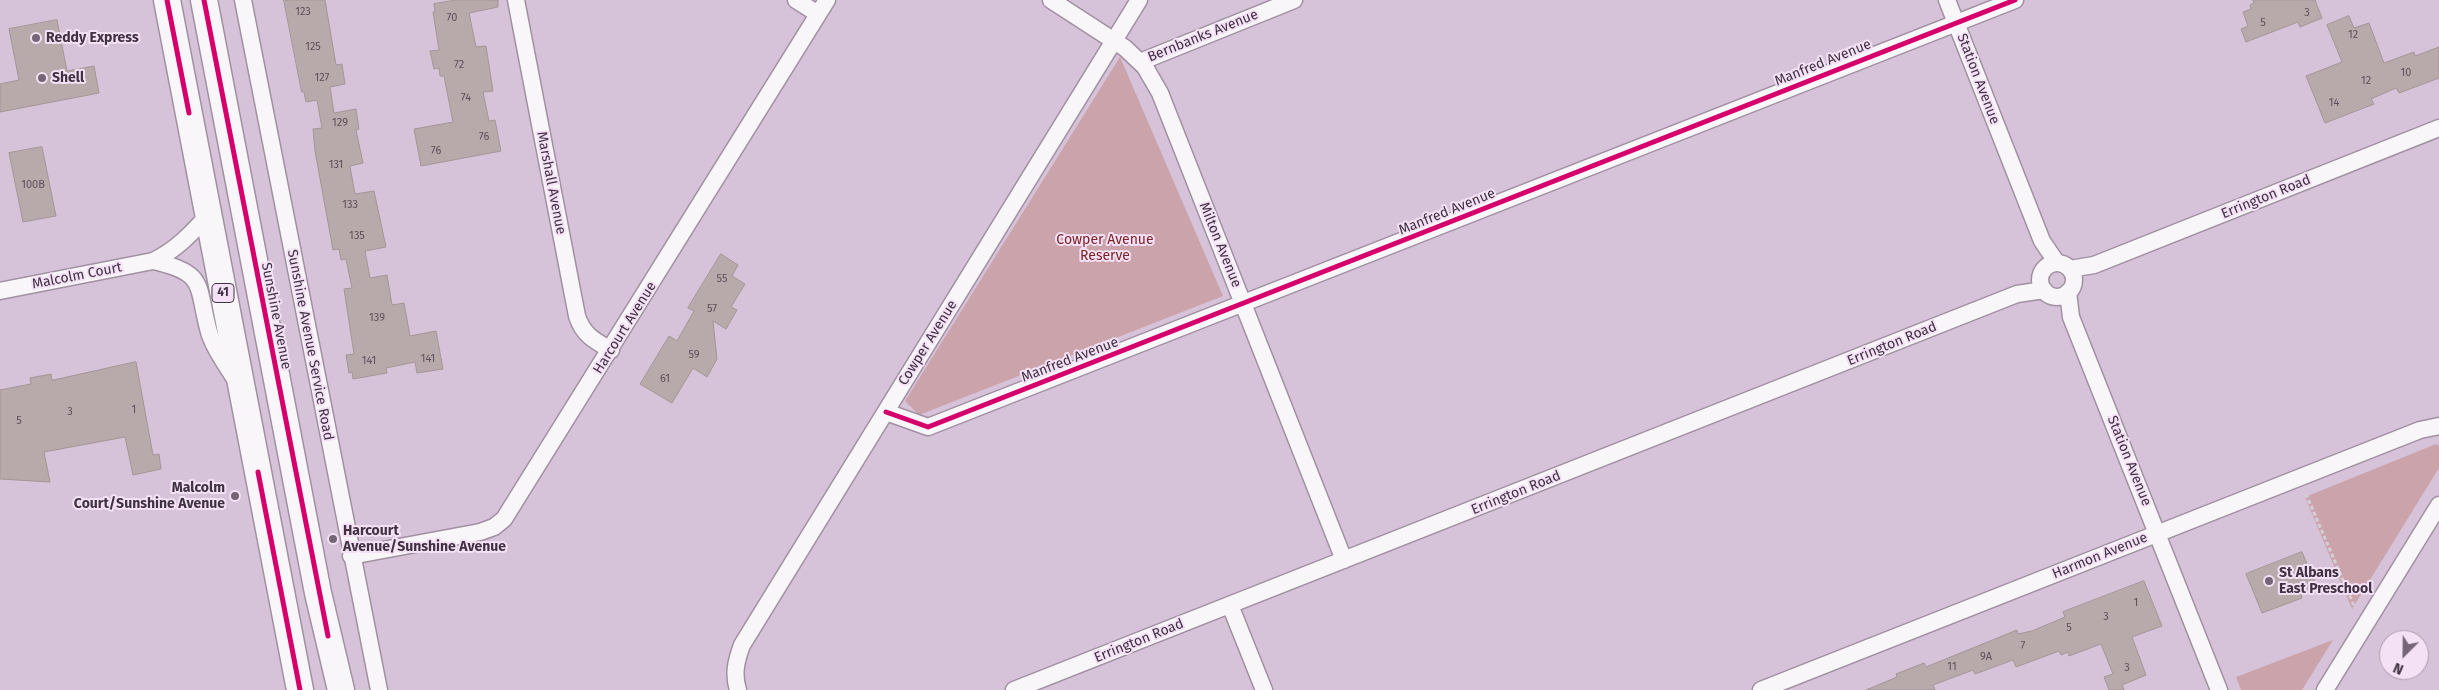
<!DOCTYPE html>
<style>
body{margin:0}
#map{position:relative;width:2439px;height:690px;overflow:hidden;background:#d7c3d9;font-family:"Fira Sans",sans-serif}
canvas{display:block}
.north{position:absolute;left:2379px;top:630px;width:50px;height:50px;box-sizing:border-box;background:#f4e1f6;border:1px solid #ac9bae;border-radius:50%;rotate:203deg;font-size:14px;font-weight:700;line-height:20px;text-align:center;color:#403242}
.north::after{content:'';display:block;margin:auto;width:18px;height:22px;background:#756577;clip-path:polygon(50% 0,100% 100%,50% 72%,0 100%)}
</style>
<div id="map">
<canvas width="2439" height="690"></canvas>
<div class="north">N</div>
</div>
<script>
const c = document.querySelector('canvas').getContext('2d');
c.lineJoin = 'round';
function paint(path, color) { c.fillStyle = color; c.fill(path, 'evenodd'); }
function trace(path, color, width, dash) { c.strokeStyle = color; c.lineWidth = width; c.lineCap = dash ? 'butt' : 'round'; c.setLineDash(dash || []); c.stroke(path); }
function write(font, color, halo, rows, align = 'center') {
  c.font = font + ' "Fira Sans",sans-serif'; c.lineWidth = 4; c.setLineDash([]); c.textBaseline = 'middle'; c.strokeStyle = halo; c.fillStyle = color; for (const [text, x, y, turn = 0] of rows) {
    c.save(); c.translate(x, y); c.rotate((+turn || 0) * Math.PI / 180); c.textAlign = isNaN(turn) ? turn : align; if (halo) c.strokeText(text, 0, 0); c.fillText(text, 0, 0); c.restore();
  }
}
paint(new Path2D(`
 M1120,57L1223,296L919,415L905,401Z
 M2436,444L2439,446V468L2352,609L2305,497Z
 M2333,640L2302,690H2241L2236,677Z`), '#cba3ab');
const building = new Path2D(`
 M284,0H325L336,65L342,64L345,84L330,87L334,113L356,109L359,129L356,130L363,163L350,166L355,194L374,191L386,247L365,251L370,278L387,275L392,305L404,303L410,336L436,331L443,369L417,373L415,362L386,368L387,373L353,379L352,372L349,373L346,355L354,354L344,289L352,288L346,259L341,260L339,249L333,250L315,151L313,129L322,128L317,100L306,102L304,92H302Z
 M456,0H498V7L469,13L476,47L486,46L493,91L483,92L489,121L495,120L501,151L421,166L414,129L453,122L444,76H440L439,68L434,69L430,51L439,50L433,12H435L434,4Z
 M2253,0H2315L2322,18L2300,27L2298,22L2246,42L2241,29L2248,26L2243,12L2251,9L2250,5L2254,3Z
 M2349,16L2354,28L2369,23L2384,63L2414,52L2415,56L2439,47V78L2399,93L2396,88L2371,99L2374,104L2325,123L2306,76L2342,62L2327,25Z
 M57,20L67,71L94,66L99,93L0,112V84L19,80L9,29Z
 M42,147L56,216L23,222L9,153Z
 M721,254L738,265L732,276L745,284L731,307L737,310L726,329L713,321L717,359L707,377L693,368L672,403L640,384L669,336L677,341L694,311L688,308Z
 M136,362L153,455L159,454L161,469L133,475L125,437L44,452L50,482L0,479V390L31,384L30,378L51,374L52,380Z
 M2302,552L2317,587L2301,594L2302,598L2262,613L2246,574Z
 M2144,581L2162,626L2132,637L2146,675L2122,685L2124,690H2109L2104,677L2113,674L2101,644L2069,656L2068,652L2061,655L2059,651L2016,667L2013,660L1975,674L1973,670L1933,685L1935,690H1866L1897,677L1896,674L1924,663L1926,667L2017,630L2018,634L2032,631L2065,617L2063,612Z`);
paint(building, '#b8aaab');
trace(building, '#a39596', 1);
const street = new Path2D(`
 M243,0L379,690
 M516,0L577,316C583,335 595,341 611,350
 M796,0L818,14
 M1051,0L1125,48L1145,67L1160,93L1344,560
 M1947,0L2042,241L2057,263
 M1140,62L1294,0
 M153,261C208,273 196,286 209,332C213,347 225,363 233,376
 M2040 280a17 17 0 1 1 34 0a17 17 0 1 1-34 0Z
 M2070,269L2094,265L2439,128
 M0,291L153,261C176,250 191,234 208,215
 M2068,292L2071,317L2219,690
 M886,412L928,427L2015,0
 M351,556L480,532L494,527L504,519L827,0
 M1230,605L1264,690
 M738,690C733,674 736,661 742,645L1139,0
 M1014,690L2017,294L2044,290
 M1761,690L2420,430L2439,426
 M2325,690L2439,505`);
const primary = new Path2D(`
 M167,0L300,690
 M204,0L318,593L341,690`);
trace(street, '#a090a1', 19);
trace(primary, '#a090a1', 29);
trace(new Path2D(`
 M2306,494L2355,608`), '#d4ced5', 3, [4, 2.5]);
trace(street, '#f9f6f9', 16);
trace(primary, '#f9f6f9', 26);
trace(new Path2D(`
 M167,0L189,113
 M204,0L328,636
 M886,412L928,427L2015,0
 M258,472L300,690`), '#d6006c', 5);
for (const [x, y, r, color] of [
 [36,38,5,"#756577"],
 [42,78,5,"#756577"],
 [235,496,5,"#756577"],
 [333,539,5,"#756577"],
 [2269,581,5,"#756577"]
]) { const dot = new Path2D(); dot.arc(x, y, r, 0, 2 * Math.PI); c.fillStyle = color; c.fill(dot); trace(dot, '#f4e1f6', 2); }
write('11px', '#5e505c', null, [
 ["123",303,12],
 ["3",2307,13],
 ["70",452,18],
 ["5",2263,23],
 ["12",2353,35],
 ["125",313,47],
 ["72",459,65],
 ["10",2406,73],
 ["127",322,78],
 ["12",2366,81],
 ["74",466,98],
 ["14",2334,103],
 ["129",340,123],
 ["76",484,137],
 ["76",436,151],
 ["131",336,165],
 ["100B",33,185],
 ["133",350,205],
 ["135",357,236],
 ["55",722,279],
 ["57",712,309],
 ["139",377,318],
 ["59",694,355],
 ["141",428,359],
 ["141",369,361],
 ["61",665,379],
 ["1",134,410],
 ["3",70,412],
 ["5",19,421],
 ["1",2136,603],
 ["3",2106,617],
 ["5",2069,628],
 ["7",2023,646],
 ["9A",1986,657],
 ["11",1952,667],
 ["3",2127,668]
]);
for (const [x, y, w] of [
 [223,293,22]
]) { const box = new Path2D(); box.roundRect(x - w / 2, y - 9.5, w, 19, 4); c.fillStyle = '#f4e1f6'; c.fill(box); trace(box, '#403242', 1); }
write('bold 12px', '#403242', null, [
 ["41",223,293]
]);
write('14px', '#403242', '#f4e1f6', [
 ["Bernbanks Avenue",1203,36,-22],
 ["Manfred Avenue",1823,63,-22],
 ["Station Avenue",1978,79,69],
 ["Marshall Avenue",551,183,79],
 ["Errington Road",2266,197,-22],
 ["Manfred Avenue",1447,212,-22],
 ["Milton Avenue",1220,245,68],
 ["Malcolm Court",77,276,-11],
 ["Sunshine Avenue",276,316,79],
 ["Harcourt Avenue",625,328,-58],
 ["Cowper Avenue",928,343,-58],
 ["Errington Road",1892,344,-22],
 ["Sunshine Avenue Service Road",310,345,79],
 ["Manfred Avenue",1070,360,-21],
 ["Station Avenue",2129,461,68],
 ["Errington Road",1516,493,-22],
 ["Harmon Avenue",2100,556,-22],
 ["Errington Road",1139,641,-22]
]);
write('bold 14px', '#403242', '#f4e1f6', [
 ["Reddy Express",46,38],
 ["Shell",52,78],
 ["Malcolm",225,488,"right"],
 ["Court/Sunshine Avenue",225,504,"right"],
 ["Harcourt",343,531],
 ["Avenue/Sunshine Avenue",343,547],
 ["St Albans",2279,573],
 ["East Preschool",2279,589]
], 'left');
write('14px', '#7c2326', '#f4e1f6', [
 ["Cowper Avenue",1105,240],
 ["Reserve",1105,256]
]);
</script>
